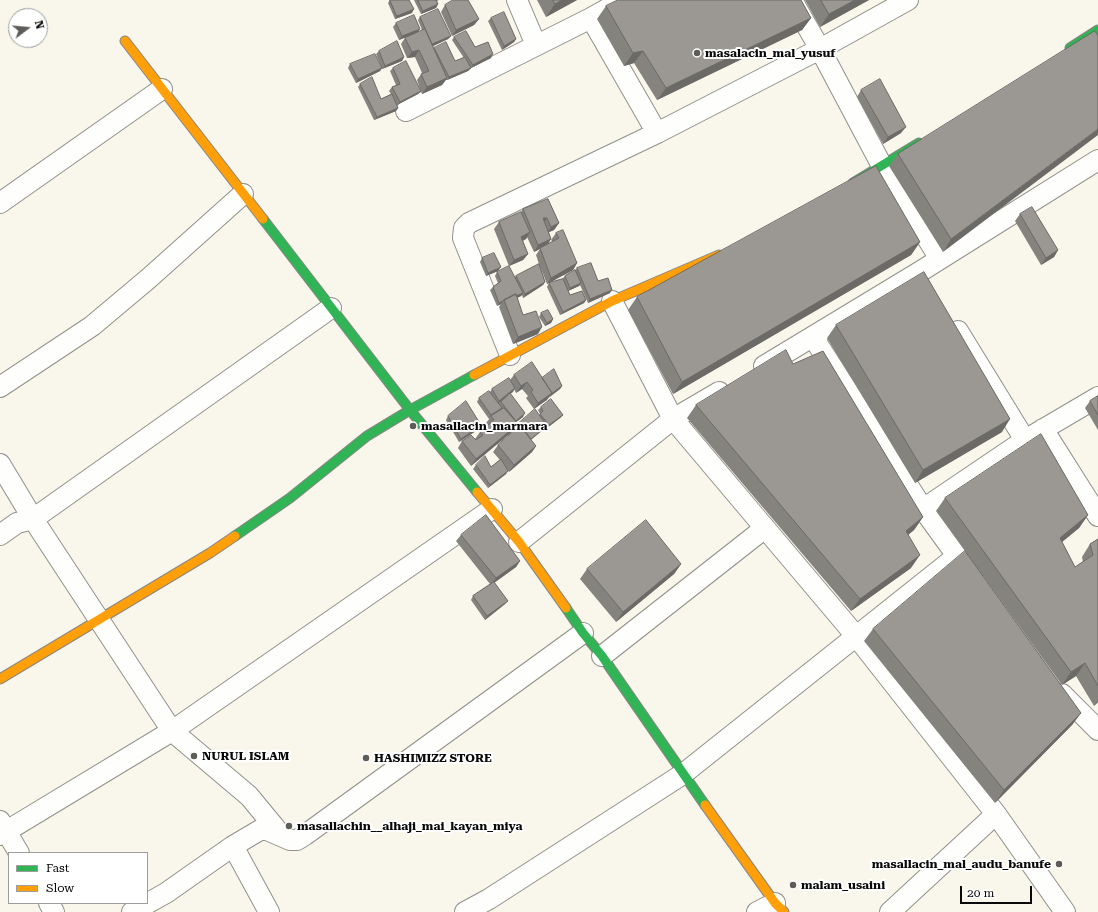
<!DOCTYPE html>
<style>
body{margin:0}
#map{position:relative;width:1098px;height:912px;overflow:hidden;background:#f9f6ec;font-family:"Roboto Serif",serif}
canvas{display:block}
.legend{position:absolute;left:8px;top:852px;width:140px;height:52px;box-sizing:border-box;background:#fff;border:1px solid #9d9d9d;margin:0;padding:5px 7px;list-style:none;font-size:12px;color:#090909}
.legend li{display:flex;align-items:center;gap:8px;height:20px}
.legend b{width:20px;border:1px solid #9d9d9d}
.north{position:absolute;left:8px;top:8px;width:40px;height:40px;box-sizing:border-box;background:#fff;border:1px solid #9d9d9d;border-radius:50%;rotate:74deg;font-size:11px;font-weight:700;line-height:16px;text-align:center;color:#090909}
.north::after{content:'';display:block;margin:auto;width:14px;height:18px;background:#5d5c58;clip-path:polygon(50% 0,100% 100%,50% 72%,0 100%)}
.scale{position:absolute;left:960px;top:886px;width:72px;height:18px;box-sizing:border-box;border:2px solid #090909;border-top:0;padding-left:5px;font-size:12px;line-height:14px;white-space:nowrap;color:#090909;-webkit-text-stroke:3px #fff;paint-order:stroke}
</style>
<div id="map">
<canvas width="1098" height="912"></canvas>
<ul class="legend">
<li><b style="height:5px;background:#30b455"></b>Fast</li>
<li><b style="height:5px;background:#ff9f0a"></b>Slow</li>
</ul>
<div class="north">N</div>
<div class="scale">20 m</div>
</div>
<script>
const c = document.querySelector('canvas').getContext('2d');
c.lineJoin = 'round';
function trace(path, color, width, dash) { c.strokeStyle = color; c.lineWidth = width; c.lineCap = dash ? 'butt' : 'round'; c.setLineDash(dash || []); c.stroke(path); }
function paint(path, color) { c.fillStyle = color; c.fill(path, 'evenodd'); }
function write(font, color, halo, rows, align = 'center') {
  c.font = font + ' "Roboto Serif",serif'; c.lineWidth = 4; c.setLineDash([]); c.textBaseline = 'middle'; c.strokeStyle = halo; c.fillStyle = color; for (const [text, x, y, turn = 0] of rows) {
    c.save(); c.translate(x, y); c.rotate((+turn || 0) * Math.PI / 180); c.textAlign = isNaN(turn) ? turn : align; if (halo) c.strokeText(text, 0, 0); c.fillText(text, 0, 0); c.restore();
  }
}
const street = new Path2D(`
 M517,0L536,45
 M792,0L820,49L882,166L940,259
 M591,18L657,133
 M406,111L591,18L623,0
 M0,203L162,89
 M612,301L673,419L856,636L996,814L1065,912
 M958,331L1025,440
 M813,337L923,509L965,567
 M510,355L463,238L464,228L469,223L657,133L820,49L908,0
 M764,366L921,271L1098,160
 M0,387L92,326L148,279L243,194
 M1043,429L1098,516
 M0,464L33,519L172,731L249,796L282,836
 M923,509L1025,440L1098,397
 M0,535L17,523L33,519L331,308
 M519,542L673,419L719,392
 M602,656L765,528
 M1062,694L1098,730
 M0,821L19,853
 M0,835L172,731L492,509
 M233,846L269,912
 M49,903L54,912
 M132,912L166,893L233,846L260,830H267L290,840H297L305,835L583,633
 M465,912L489,899L683,774L957,556
 M757,912L775,903
 M890,912L996,814`);
const fast = new Path2D(`
 M1070,48L1098,30
 M853,183L919,143
 M263,219L410,410L477,492
 M235,536L290,498L367,436L410,410L474,375
 M566,608L583,633L602,656L705,805`);
const slow = new Path2D(`
 M125,41L263,219
 M474,375L612,301L719,255
 M477,492L519,542L566,608
 M0,679L210,553L235,536
 M705,805L775,903L784,912`);
trace(street, '#91908b', 22);
trace(fast, '#888682', 11);
trace(slow, '#888682', 11);
trace(street, '#fefefc', 20);
trace(fast, '#30b455', 9);
trace(slow, '#ff9f0a', 9);
paint(new Path2D(`
 M390,0H409L412,13L395,19L388,3Z
 M414,0H439L437,1L438,4L436,8L421,14Z
 M537,0H577L546,17Z
 M805,0H869L820,27Z
 M445,5L479,19L474,25L452,36L441,12Z
 M606,6L811,18L802,30L657,100L634,63L624,66L597,19Z
 M420,17L451,36L448,39L433,46L434,48L455,61L464,58L452,40L454,37L475,47L491,58L471,68L468,71L447,80H446L442,85L422,94L417,80L422,73L415,57L407,58L401,44L405,38L413,34L399,40L393,27L396,23L418,32L422,30L418,20Z
 M491,18L516,39L514,42L502,50L488,21Z
 M1098,36L943,252L889,166L898,154Z
 M379,51L404,57L402,61L382,69V68L380,71L356,83L348,68L350,64L381,66L376,54Z
 M393,68L421,91L418,94L397,105L395,102L398,108L396,111L374,120L358,87L360,84L381,99L391,94L389,91L392,87L396,85L390,71Z
 M861,90L901,133L883,144L857,97Z
 M548,199L559,223L554,230L549,232L551,239L548,244L553,242L551,240L556,233L577,263L573,270L547,284L540,266L545,282L543,285L523,298L522,295L521,296L517,298L523,315L538,334L513,344L499,307L501,304L497,306L490,290L493,287L498,283L495,276L497,272L515,277L516,276L539,264L536,255L540,249L534,252L527,237L526,239L523,241L528,254L523,260L509,266L494,229L499,222L521,212L523,209Z
 M1020,214L1058,250L1054,257L1041,265L1015,221Z
 M920,242L911,255L673,394L628,310L637,297Z
 M482,258L498,271L486,276L480,262Z
 M577,268L598,281L610,293L588,303L580,285L579,286L568,291L570,295L586,300L584,303L560,315L547,287L549,283L562,279L565,276L575,270Z
 M541,313L553,319L551,323L545,326L539,317Z
 M836,325L1002,432L915,483L827,338Z
 M793,364L923,517L914,530L908,535L911,568L851,611L687,418L696,405Z
 M514,375L542,378L562,386L560,389L534,409L526,398L528,396L522,389L516,393L514,389L510,394L523,417L516,422L514,430L471,466L458,448L462,441L476,440H477L475,439L480,432L488,425L486,423L490,418L489,419L477,402L479,398L490,392L492,389L510,380Z
 M1098,396V430L1085,408L1090,401Z
 M541,407L563,415L560,418L547,428L546,427L544,429L531,440L536,446L532,452L509,472L507,469L506,474L488,488L473,469L476,465L491,467L500,460L493,452L498,445L518,428L517,427L519,423L539,415L540,414L538,410Z
 M448,416L479,429L459,442L446,420Z
 M945,498L1088,515L1079,528L1062,542L1075,567L1083,562L1082,557L1090,544L1098,539V702L1094,706L1076,676L1062,685L936,511Z
 M461,535L520,561L516,567L494,583L505,604L485,620L471,600L473,596L490,584L456,541Z
 M681,564L674,574L616,622L580,579L587,569Z
 M873,629L1081,713L1072,725L995,803L864,641Z`), '#85837e');
paint(new Path2D(`
 M562,0H577L546,17L555,4Z
 M855,0H869L820,27L829,14Z
 M438,4L436,8L421,14L423,11Z
 M414,9L412,13L395,19L397,16Z
 M811,18L802,30L657,100L666,88Z
 M479,19L474,25L452,36L456,30Z
 M420,29L417,33L399,40L402,36Z
 M451,36L448,39L429,48L432,44Z
 M516,39L514,42L502,50L504,46Z
 M419,50L415,57L407,58L412,52Z
 M643,51L634,63L624,66L633,53Z
 M493,54L491,58L471,68L468,71L447,80L449,77L471,68L473,65Z
 M404,57L402,61L382,69L385,66Z
 M382,68L380,71L356,83L358,79Z
 M447,78L442,85L422,94L427,87Z
 M421,91L418,94L397,105L400,102Z
 M398,108L396,111L374,120L377,117Z
 M906,127L901,133L883,144L888,137Z
 M1098,129V135L943,252L951,239Z
 M543,218H547L543,224Z
 M559,223L554,230L547,233L551,227Z
 M530,232L526,239L516,243L521,237Z
 M551,239L547,245L534,252L538,245Z
 M920,242L911,255L673,394L682,382Z
 M1058,250L1054,257L1041,265L1046,258Z
 M528,254L523,260L509,266L514,260Z
 M577,263L573,270L547,284L551,278Z
 M501,267L498,271L486,276L488,273Z
 M545,282L543,285L523,298L525,294Z
 M581,283L579,286L568,291L570,288Z
 M612,290L610,293L588,303L590,299Z
 M523,293L521,296L505,303L504,301Z
 M586,300L584,303L560,315L563,312Z
 M503,301L501,304L497,306L499,303Z
 M553,319L551,323L545,326L547,323Z
 M542,327L538,334L513,344L518,337Z
 M527,382L522,389L516,393L521,386Z
 M562,386L560,389L548,398L551,394Z
 M515,388L513,392L497,404L499,401Z
 M552,393L547,400L534,409L538,403Z
 M525,413L523,417L512,425L515,421Z
 M563,415L560,418L547,428L549,425Z
 M1010,419L1002,432L915,483L923,470Z
 M518,424L514,430L471,466L476,459Z
 M481,425L479,429L459,442L461,439Z
 M536,446L532,452L509,472L514,465Z
 M508,471L506,474L488,488L490,485Z
 M1088,515L1079,528L1051,551L1060,538Z
 M923,517L914,530L897,544L906,531Z
 M920,555L911,568L851,611L860,599Z
 M520,561L516,567L491,585L496,578Z
 M681,564L674,574L616,622L623,612Z
 M508,601L505,604L485,620L487,616Z
 M1085,663L1076,676L1062,685L1071,672Z
 M1098,700V702L1094,706Z
 M1081,713L1072,725L995,803L1004,790Z`), '#6c6a67');
const building = new Path2D(`
 M390,0H409L414,9L397,16Z
 M418,0H436L438,4L423,11Z
 M453,0H468L479,19L456,30L445,5Z
 M553,0H562L555,4Z
 M618,0H801L811,18L666,88L643,51L633,53L606,6Z
 M821,0H855L829,14Z
 M438,9L451,36L432,44L420,17Z
 M504,12L516,39L504,46L491,18Z
 M414,15L420,29L402,36L396,23Z
 M425,29L447,78L427,87L421,74L429,71L419,50L412,52L405,38Z
 M466,31L475,47L488,42L493,54L473,65L454,37Z
 M1095,31L1098,36V129L951,239L898,154Z
 M397,41L404,57L385,66L379,51Z
 M446,42L455,61L465,57L471,68L449,77L434,48Z
 M375,54L382,68L358,79L350,64Z
 M406,61L421,91L400,102L392,87L400,84L393,68Z
 M372,77L381,99L392,94L398,108L377,117L360,84Z
 M880,79L906,127L888,137L861,90Z
 M876,166L920,242L682,382L637,297Z
 M548,199L559,223L551,227L547,218H543L551,239L538,245L523,209Z
 M1032,207L1058,250L1046,258L1020,214Z
 M521,212L530,232L521,237L528,254L514,260L499,222Z
 M563,230L577,263L551,278L540,248L559,238L556,233Z
 M494,253L501,267L488,273L482,258Z
 M591,263L598,281L608,278L612,290L590,299L577,268Z
 M539,264L545,282L525,294L516,276Z
 M509,266L523,293L516,296V294L499,303L493,287L501,281L497,272Z
 M575,270L581,283L570,288L565,276Z
 M924,272L1010,419L923,470L836,325Z
 M563,279L570,295L582,291L586,300L563,312L549,283Z
 M516,294L523,315L536,311L542,327L518,337L504,300Z
 M548,310L553,319L547,323L541,313Z
 M786,350L793,364L823,351L923,517L906,531L920,555L860,599L696,405Z
 M532,362L552,393L538,403L531,392L533,390L527,382L521,386L514,375Z
 M554,369L562,386L551,394L552,393L542,378Z
 M509,378L515,388L499,401L492,389Z
 M489,391L502,408L491,415L479,398Z
 M510,393L525,413L516,421L501,402Z
 M1098,396V415L1090,401Z
 M551,399L563,415L549,425L540,414L543,411L541,407Z
 M466,401L481,425L461,439L448,416Z
 M504,408L518,424L476,459L462,441L471,435L476,440L483,435L480,432L494,420L491,416Z
 M535,409L547,426L531,439L519,423Z
 M520,426L536,446L514,465L498,445Z
 M1041,434L1088,515L1060,538L1075,567L1093,555L1090,544L1098,539V686L1085,663L1071,672L945,498Z
 M485,456L491,467L501,459L508,471L490,485L476,465Z
 M486,515L520,561L496,578L461,535Z
 M646,520L681,564L623,612L587,569Z
 M965,551L1081,713L1004,790L873,629Z
 M494,582L508,601L487,616L473,596Z`);
paint(building, '#9b9893');
trace(building, '#6c6a67', 1);
for (const [x, y, r, color] of [
 [697,53,4,"#5d5c58"],
 [413,426,4,"#5d5c58"],
 [194,756,4,"#5d5c58"],
 [366,758,4,"#5d5c58"],
 [289,826,4,"#5d5c58"],
 [1059,864,4,"#5d5c58"],
 [793,885,4,"#5d5c58"]
]) { const dot = new Path2D(); dot.arc(x, y, r, 0, 2 * Math.PI); c.fillStyle = color; c.fill(dot); trace(dot, '#fff', 1.5); }
write('bold 12px', '#090909', '#fff', [
 ["masalacin_mal_yusuf",705,53],
 ["masallacin_marmara",421,426],
 ["NURUL ISLAM",202,756],
 ["HASHIMIZZ STORE",374,758],
 ["masallachin__alhaji_mai_kayan_miya",297,826],
 ["masallacin_mal_audu_banufe",1051,864,"right"],
 ["malam_usaini",801,885]
], 'left');
</script>
